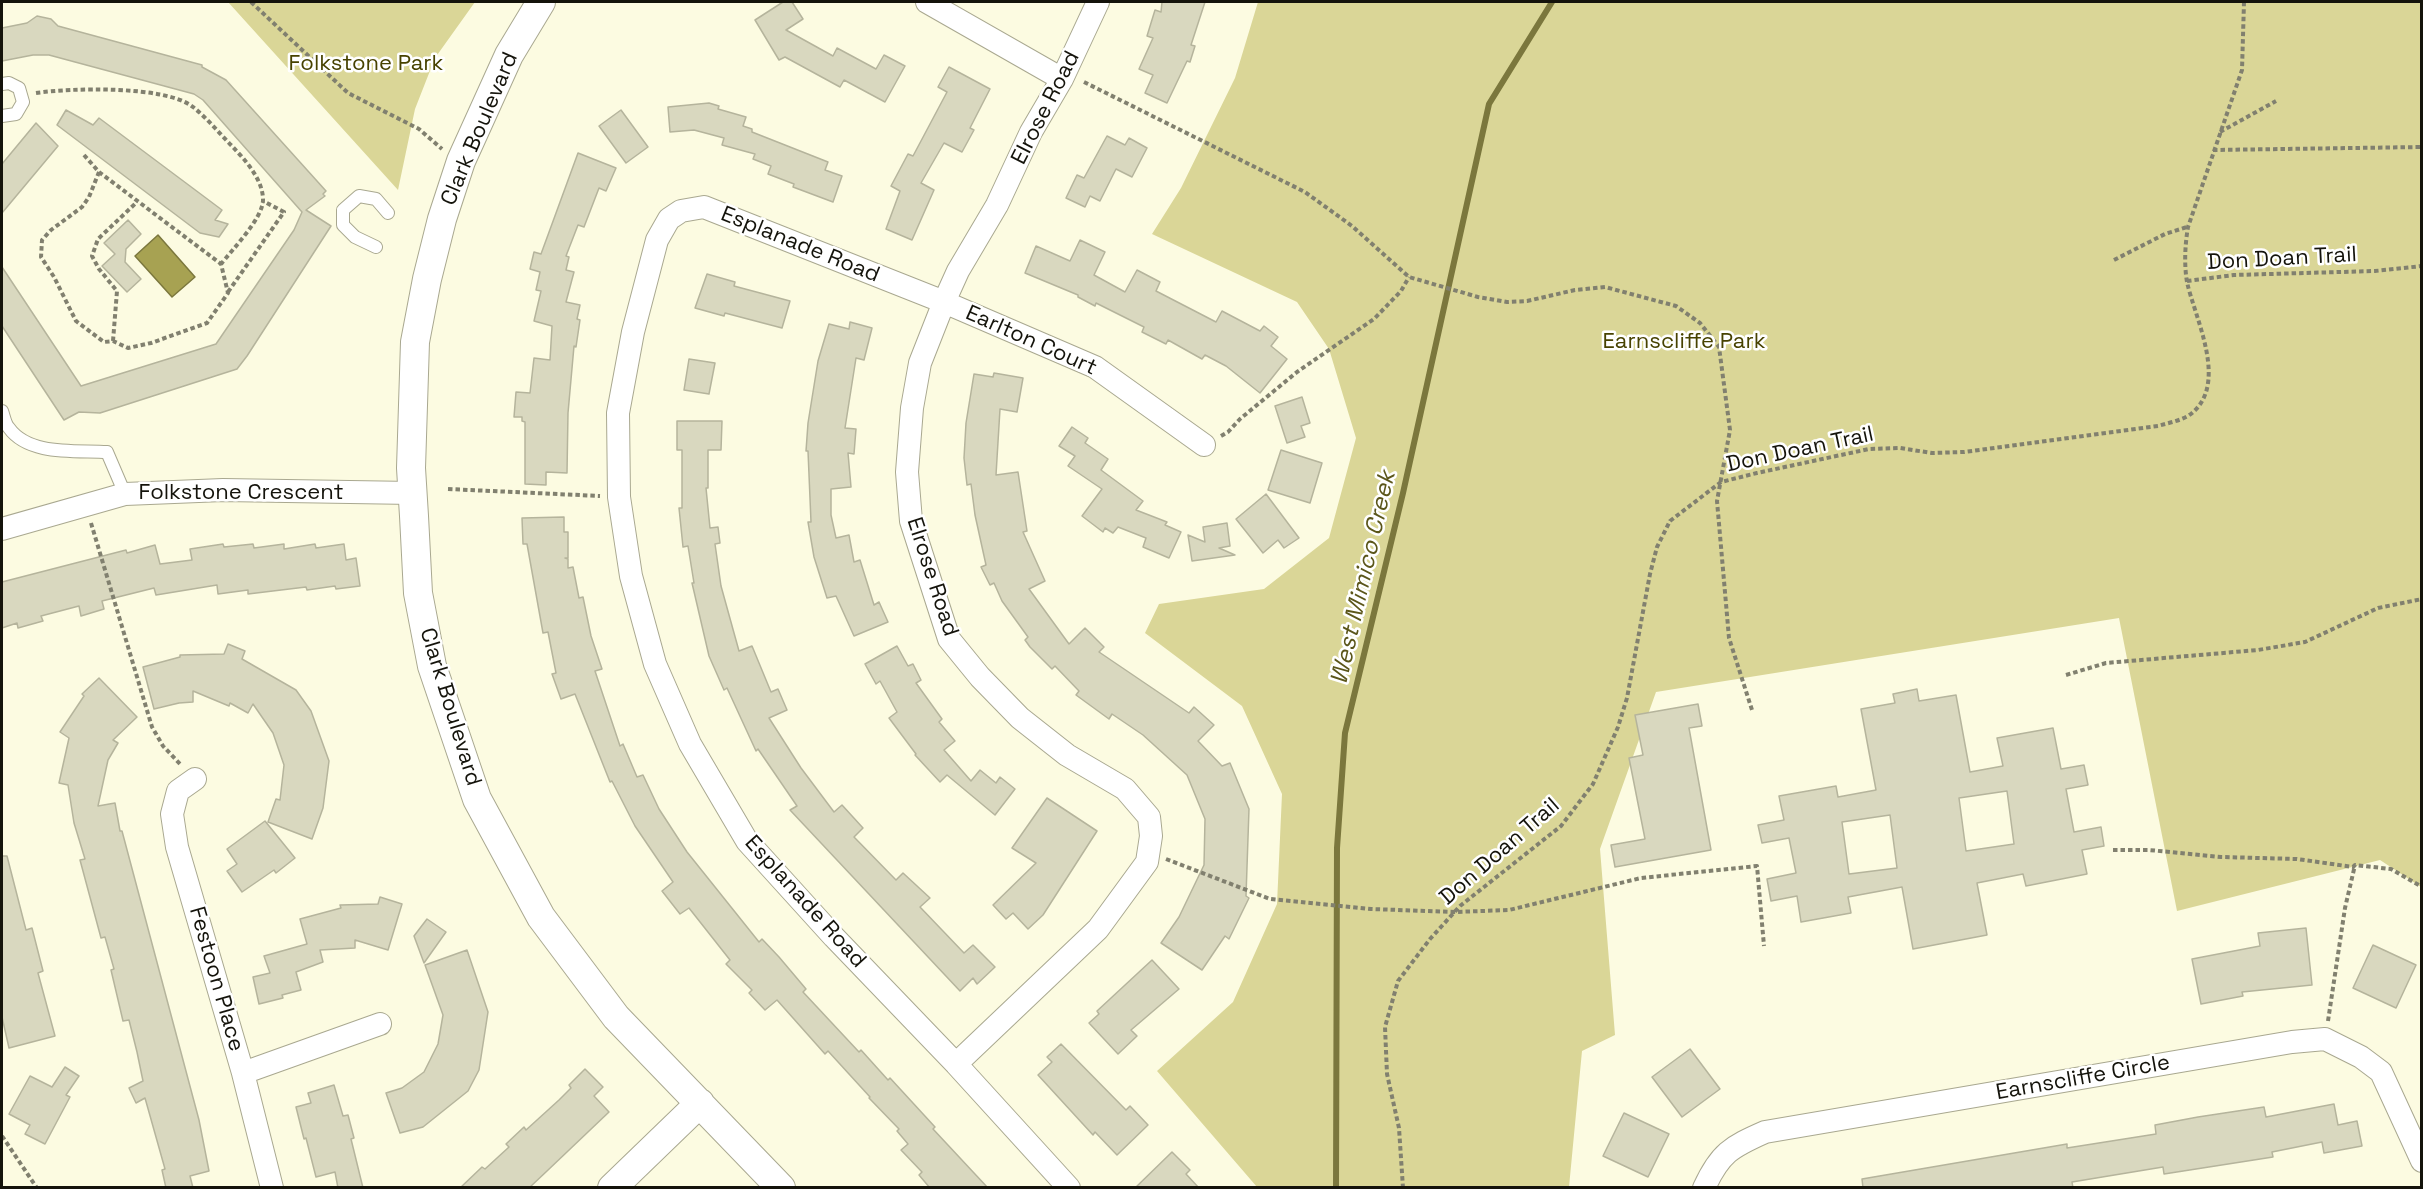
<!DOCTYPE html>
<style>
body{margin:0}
#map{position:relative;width:2423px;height:1189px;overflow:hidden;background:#fcfbe1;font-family:"Space Grotesk",sans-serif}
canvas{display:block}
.frame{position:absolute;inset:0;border:3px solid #14130b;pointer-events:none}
</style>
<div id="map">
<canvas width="2423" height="1189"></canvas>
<div class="frame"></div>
</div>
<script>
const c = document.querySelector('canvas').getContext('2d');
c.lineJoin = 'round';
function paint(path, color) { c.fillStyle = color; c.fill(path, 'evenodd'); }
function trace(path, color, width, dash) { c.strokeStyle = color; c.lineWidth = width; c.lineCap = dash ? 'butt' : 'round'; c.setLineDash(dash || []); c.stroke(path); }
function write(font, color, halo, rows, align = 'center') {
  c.font = font + ' "Space Grotesk",sans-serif'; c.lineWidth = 5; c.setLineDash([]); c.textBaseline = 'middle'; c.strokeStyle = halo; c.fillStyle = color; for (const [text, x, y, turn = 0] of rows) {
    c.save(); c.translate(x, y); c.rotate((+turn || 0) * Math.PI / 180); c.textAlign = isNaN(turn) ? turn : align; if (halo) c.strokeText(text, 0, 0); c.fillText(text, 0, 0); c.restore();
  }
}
paint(new Path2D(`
 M228,2H475L435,58L415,109L398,190Z
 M1258,2H2421V887L2380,860L2177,911L2119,618L1656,692L1600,849L1615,1035L1582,1051L1569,1187H1257L1157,1071L1233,1002L1277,904L1282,794L1242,706L1145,633L1159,604L1264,589L1329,538L1356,438L1329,349L1297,302L1152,234L1181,188L1235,78Z`), '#dad697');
const water = new Path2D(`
 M158,235L195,277L172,297L135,256Z`);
paint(water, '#a7a252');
trace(water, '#7b773d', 1.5);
trace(new Path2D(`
 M1336,1188L1337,848L1345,733L1403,493L1489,104L1552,2`), '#7b773d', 6);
const building = new Path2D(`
 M783,2H792L803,19L786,30L833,56L837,48L876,69L884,55L905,66L885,102L844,80L840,87L785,57L779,60L755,20Z
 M1162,2H1205L1191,45L1195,46L1190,62L1187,61L1167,103L1145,93L1153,75L1139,69L1153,38L1147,36L1155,10L1161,12Z
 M37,16L51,19L58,26L202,65V67L226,80L326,191L323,194L325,196L306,210L331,226L247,356L237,369L100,413L79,412L64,420L2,326V267L81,386L216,344L294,230L302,212L203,100L194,94L49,55H33L2,61V28L27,23Z
 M949,67L990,89L970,128L974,130L962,152L944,143L921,183L934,190L912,240L886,229L900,191L891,186L908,154L913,156L947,92L938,87Z
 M709,103L719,106L718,109L746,117L743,126L752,129V132L828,162L825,170L842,176L833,202L793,187L794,184L768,174L771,166L753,159L755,154L722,145L724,138L694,130L670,132L668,107Z
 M66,110L93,125L99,118L222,210L215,220L228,224L219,237L200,233L57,125Z
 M621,110L648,147L626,163L599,126Z
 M36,123L58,146L2,213V164Z
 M1107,136L1125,145L1129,138L1147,148L1132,177L1116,169L1100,201L1090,196L1085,207L1066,198L1077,175L1084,178Z
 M578,153L616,168L606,191L599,188L584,227L578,225L566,256L569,257L566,270L574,272L566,302L580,305L577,319L580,320L576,347L574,346L568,413L567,473L546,472V485L525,484V422L522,421V417H514L516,392L530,393L534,358L550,360L552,326L534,321L541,291L536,290L540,272L530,269L534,252L541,254Z
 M128,220L141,234L126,249L125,262L141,279L127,292L102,266L115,254L104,243Z
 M1080,240L1105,252L1094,275L1125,292L1137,270L1160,282L1156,291L1216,322L1222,311L1260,331L1264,326L1278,337L1271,346L1287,359L1260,393L1226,366L1205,355L1202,359L1168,340L1166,344L1142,332L1144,327L1096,303L1095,306L1078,297V295L1025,273L1036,246L1070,261Z
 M707,274L735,282L734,286L790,301L782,328L725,313L724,316L695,308Z
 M850,322L872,328L864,360L856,358L845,428L856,429L854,454L848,453L851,487L831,489V515L836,538L849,535L854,562L860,560L874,605L879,602L888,622L854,636L836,596L827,598L814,557L808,522H811L808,451H806L808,423L818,361L829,324L849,329Z
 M689,359L715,363L709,394L684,390Z
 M994,373L1023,378L1017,412L1000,409L996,475L1018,472L1027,531L1023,532L1045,581L1029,589L1069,644L1085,628L1104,647L1099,652L1189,713L1194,707L1214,725L1198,741L1222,766L1230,763L1249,809L1246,896L1249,898L1229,939L1225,936L1202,970L1161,943L1179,917L1204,865L1205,819L1187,775L1143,735L1112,714L1109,719L1076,695L1079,691L1055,666L1052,669L1030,647L1025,640L1028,637L1002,601L994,583L990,585L981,567L986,565L975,515L971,484L967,485L964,458L966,423L974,374L993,377Z
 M1302,397L1310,423L1301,426L1305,437L1287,443L1275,406Z
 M677,421H722L721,450H708V488H706L710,528L718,527L720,543L715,544L721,586L739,651L752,646L771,692L778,689L787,710L769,718L801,768L834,812L842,805L863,828L854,837L896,880L903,873L930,898L920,907L964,953L973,945L995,967L977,984L973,978L960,991L790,810L797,806L758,749L756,751L727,688L724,690L709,656L692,583H694L688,546L683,547L679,508H682V450H677Z
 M1072,427L1088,438L1085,443L1108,459L1101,470L1143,501L1136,510L1167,522L1165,525L1181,532L1169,558L1143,547L1146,538L1118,527L1113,533L1105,528L1103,532L1082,516L1102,489L1068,466L1075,456L1059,446Z
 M1281,450L1322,463L1310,503L1268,490Z
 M1266,494L1299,538L1284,548L1278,540L1263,553L1236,519Z
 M564,517V532H568V558H565L568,559V568L573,567L579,598L583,597L591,636L602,669L595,671L620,746L623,744L637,777L643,775L659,809L687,852L759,942L762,939L779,957L806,989L803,992L859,1052L861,1050L888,1080L890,1078L935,1127L933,1129L988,1188H930L919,1175L922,1172L901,1150L908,1144L897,1131L899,1129L869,1098L870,1097L828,1051L825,1054L777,1000L765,1010L749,993L752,990L726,964L730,960L689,908L680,914L662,891L673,882L635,826L612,781L610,782L575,694L561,699L552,674L556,673L548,632L543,633L527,544H523L522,518Z
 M1227,523L1230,546L1219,548L1235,555L1192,561L1188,535L1205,542L1203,527Z
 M223,544L224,547L253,544L254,548L284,544V549L315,544L316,548L344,544L346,560L356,558L360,586L336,589L335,586L307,590L306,587L248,594V590L218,594L217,585L156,595L154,588L102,601L104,609L81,616L79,606L41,616L43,621L18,628L17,623L2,628V582L126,550L127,553L155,545L160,564L192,560L190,549Z
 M228,644L245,651L242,659L296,690L311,711L329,761L323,808L312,839L268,822L276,799L280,800L284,765L273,733L253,704L248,713L230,703L229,706L193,691V702L179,703L154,709L143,667L180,657V655L224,654Z
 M897,646L908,666L913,664L921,680L916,683L942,719L939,722L955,741L944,750L971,781L980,770L996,783L1000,777L1015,789L995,815L947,775L940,782L915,755L916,754L889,718L897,712L880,681L876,684L865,664Z
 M99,678L137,717L113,740L118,743L108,760L98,806L115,803L120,831H122L199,1120L209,1171L190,1176L193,1188H166L162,1170L165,1169L145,1098L136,1103L129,1088L143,1081L137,1052L129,1020L123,1021L111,970L114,969L105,937L101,938L80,860L85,859L74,823L68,785L59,783L69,738L60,732L84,696L82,694Z
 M1917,689L1919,701L1956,695L1970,772L2003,766L1997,738L2053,728L2061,769L2084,765L2088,785L2066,789L2074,832L2101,827L2104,846L2082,850L2087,874L2026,886L2023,874L1977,883L1987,935L1913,949L1902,887L1848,897L1851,913L1801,922L1797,896L1771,901L1767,879L1796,873L1789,838L1762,843L1758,825L1784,820L1779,796L1836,786L1838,797L1876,790L1861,709L1895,703L1893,694ZM2007,791L2014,844L1966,851L1959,798ZM1890,815L1897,868L1849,874L1842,822Z
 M1698,704L1702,726L1689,728L1711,850L1615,867L1611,845L1645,839L1629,758L1643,755L1635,715Z
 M1047,798L1097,831L1043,915L1028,929L1013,913L1006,919L993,905L1036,863L1012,848Z
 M265,821L295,858L276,873L274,870L242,892L227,871L237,864L227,849Z
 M2,856H7L26,930L32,928L43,971L38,973L55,1036L9,1048L2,1017Z
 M380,897L402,904L388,950L355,940V948L320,950L323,962L296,972L301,990L282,995L283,998L259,1004L253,977L270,973L264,956L307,944L300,919L341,908L340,905L378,904Z
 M427,919L446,932L424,963L414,936Z
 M2306,928L2312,985L2242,992L2243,996L2201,1004L2192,959L2260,946L2258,933Z
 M2373,945L2416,965L2396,1008L2353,988Z
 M467,950L488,1012L479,1070L468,1091L423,1127L400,1133L386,1093L402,1088L424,1072L438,1044L443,1015L425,965Z
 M1152,960L1179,989L1131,1030L1137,1036L1118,1054L1089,1023L1099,1014L1097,1011Z
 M1061,1044L1126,1110L1130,1106L1148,1125L1117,1155L1095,1132L1093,1135L1038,1075L1052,1062L1047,1057Z
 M1690,1049L1720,1089L1682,1117L1652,1077Z
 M65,1067L79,1076L66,1095L70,1097L45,1144L25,1134L30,1125L9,1114L30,1076L52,1087Z
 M585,1069L603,1087L594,1096L609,1112L547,1171L529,1188H460L482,1167L485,1169L509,1147L506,1144L524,1127L526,1130L559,1100L571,1088L569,1085Z
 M334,1085L343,1116L348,1115L354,1138L351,1139L363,1188H338L335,1172L316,1177L306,1138L304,1139L296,1107L311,1103L308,1093Z
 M2334,1104L2338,1125L2357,1121L2362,1146L2324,1153L2322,1142L2272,1152L2273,1157L2164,1174L2163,1167L2072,1182L2073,1188H1863L1862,1179L2067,1144V1148L2156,1134L2155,1125L2198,1117L2264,1107L2266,1117Z
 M1624,1113L1669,1134L1648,1177L1603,1156Z
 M1172,1152L1190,1170L1186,1174L1199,1188H1135Z`);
paint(building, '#d9d8bf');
trace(building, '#b5b49c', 1.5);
const service = new Path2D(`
 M2,84L9,83L19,88L23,102L16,114L2,116
 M376,247L355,237L343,225V210L359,196L376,199L388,213
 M2,411C4,416 5,424 9,428C29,456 76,450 107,452L125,494`);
const minor = new Path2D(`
 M927,2L1062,79
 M2,529L125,494L223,490L413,493
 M195,779L178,791L172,814L177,847L243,1073L272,1188
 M956,1064L1098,929L1147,862L1151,836L1149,817L1125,789L1067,755L1020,718L980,677L949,639L911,521L907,472L912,408L920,363L944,302L958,271L997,205L1031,132L1062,79L1098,2
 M243,1073L380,1024
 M1069,1188L956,1064L834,937L747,841L690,744L655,664L631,576L619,497L618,413L633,332L657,240L669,219L681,211L704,207L944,302L1095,367L1204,445
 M1704,1188C1720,1153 1731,1147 1765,1132L2292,1042L2325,1039L2361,1057L2381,1072L2422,1161`);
const tertiary = new Path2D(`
 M541,2L509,55L461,161L442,219L427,279L415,342L411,468L414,516L418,593L432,666L477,799L541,917L616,1017L781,1188
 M612,1188L700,1103`);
trace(service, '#a9a890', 14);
trace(minor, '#a9a890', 24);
trace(tertiary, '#a9a890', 30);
trace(new Path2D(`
 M251,2L348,93L419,129L442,149
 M1084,82L1305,192L1352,226L1409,277L1478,297L1507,302L1527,301L1575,290L1605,287L1676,306L1700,323L1719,347L1730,430L1717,501L1729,638L1752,710
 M36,93C69,88 166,85 193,107C207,118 219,133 232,146C245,160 263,179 263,200C263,218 232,250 221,264
 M2220,132L2276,101
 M2213,150L2422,147
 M84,155L99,172L221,264L228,293L207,323L151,343L128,348L113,341L104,342L76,321L54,277L41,257L42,240L51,230L82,207L89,197L99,172
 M2114,260L2165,234L2187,227
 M2187,281L2234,275L2375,271L2422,266
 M228,292L284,212L263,201
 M113,341L117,291L99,269L92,256L98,239L137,202
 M1221,436L1228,432L1240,419L1297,372L1374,319L1401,291L1409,277
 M448,489L600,496
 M91,523L152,727L163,746L180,764
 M2066,675L2106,663L2258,650L2305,642L2378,608L2422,599
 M2113,850H2149L2221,857L2297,859L2353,867L2355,865L2391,869L2422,887
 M1166,859L1270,899L1371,909L1455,912L1509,910L1641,878L1757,866L1764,946
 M2328,1021L2345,908L2355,865
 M2,1136L37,1188
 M1403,1188L1399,1128L1387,1074L1385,1027L1398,981L1430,939L1460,906L1561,826L1593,784L1618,727L1627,698L1650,574L1657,547L1670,521L1721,482L1757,473L1869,449L1900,448L1932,453L1964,452L2158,426C2168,423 2179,421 2188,416C2231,387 2195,319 2187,282C2184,264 2185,245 2188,227L2242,70L2244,2`), '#81806f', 4, [4.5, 3]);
trace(service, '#fff', 12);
trace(minor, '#fff', 22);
trace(tertiary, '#fff', 28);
write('22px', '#474200', '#fff', [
 ["Folkstone Park",366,64],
 ["Earnscliffe Park",1684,342]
]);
write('22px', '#14130b', '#fff', [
 ["Elrose Road",1046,108,-63],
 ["Clark Boulevard",480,129,-67],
 ["Esplanade Road",800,245,22],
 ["Don Doan Trail",2282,259,-3],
 ["Earlton Court",1031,341,24],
 ["Don Doan Trail",1800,450,-12],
 ["Folkstone Crescent",241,493],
 ["Elrose Road",932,577,72],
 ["Clark Boulevard",450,707,73],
 ["Don Doan Trail",1500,852,-41],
 ["Esplanade Road",805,902,48],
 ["Festoon Place",216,979,74],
 ["Earnscliffe Circle",2083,1078,-10]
]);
write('italic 24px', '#5b561a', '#fff', [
 ["West Mimico Creek",1364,578,-77]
]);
</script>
